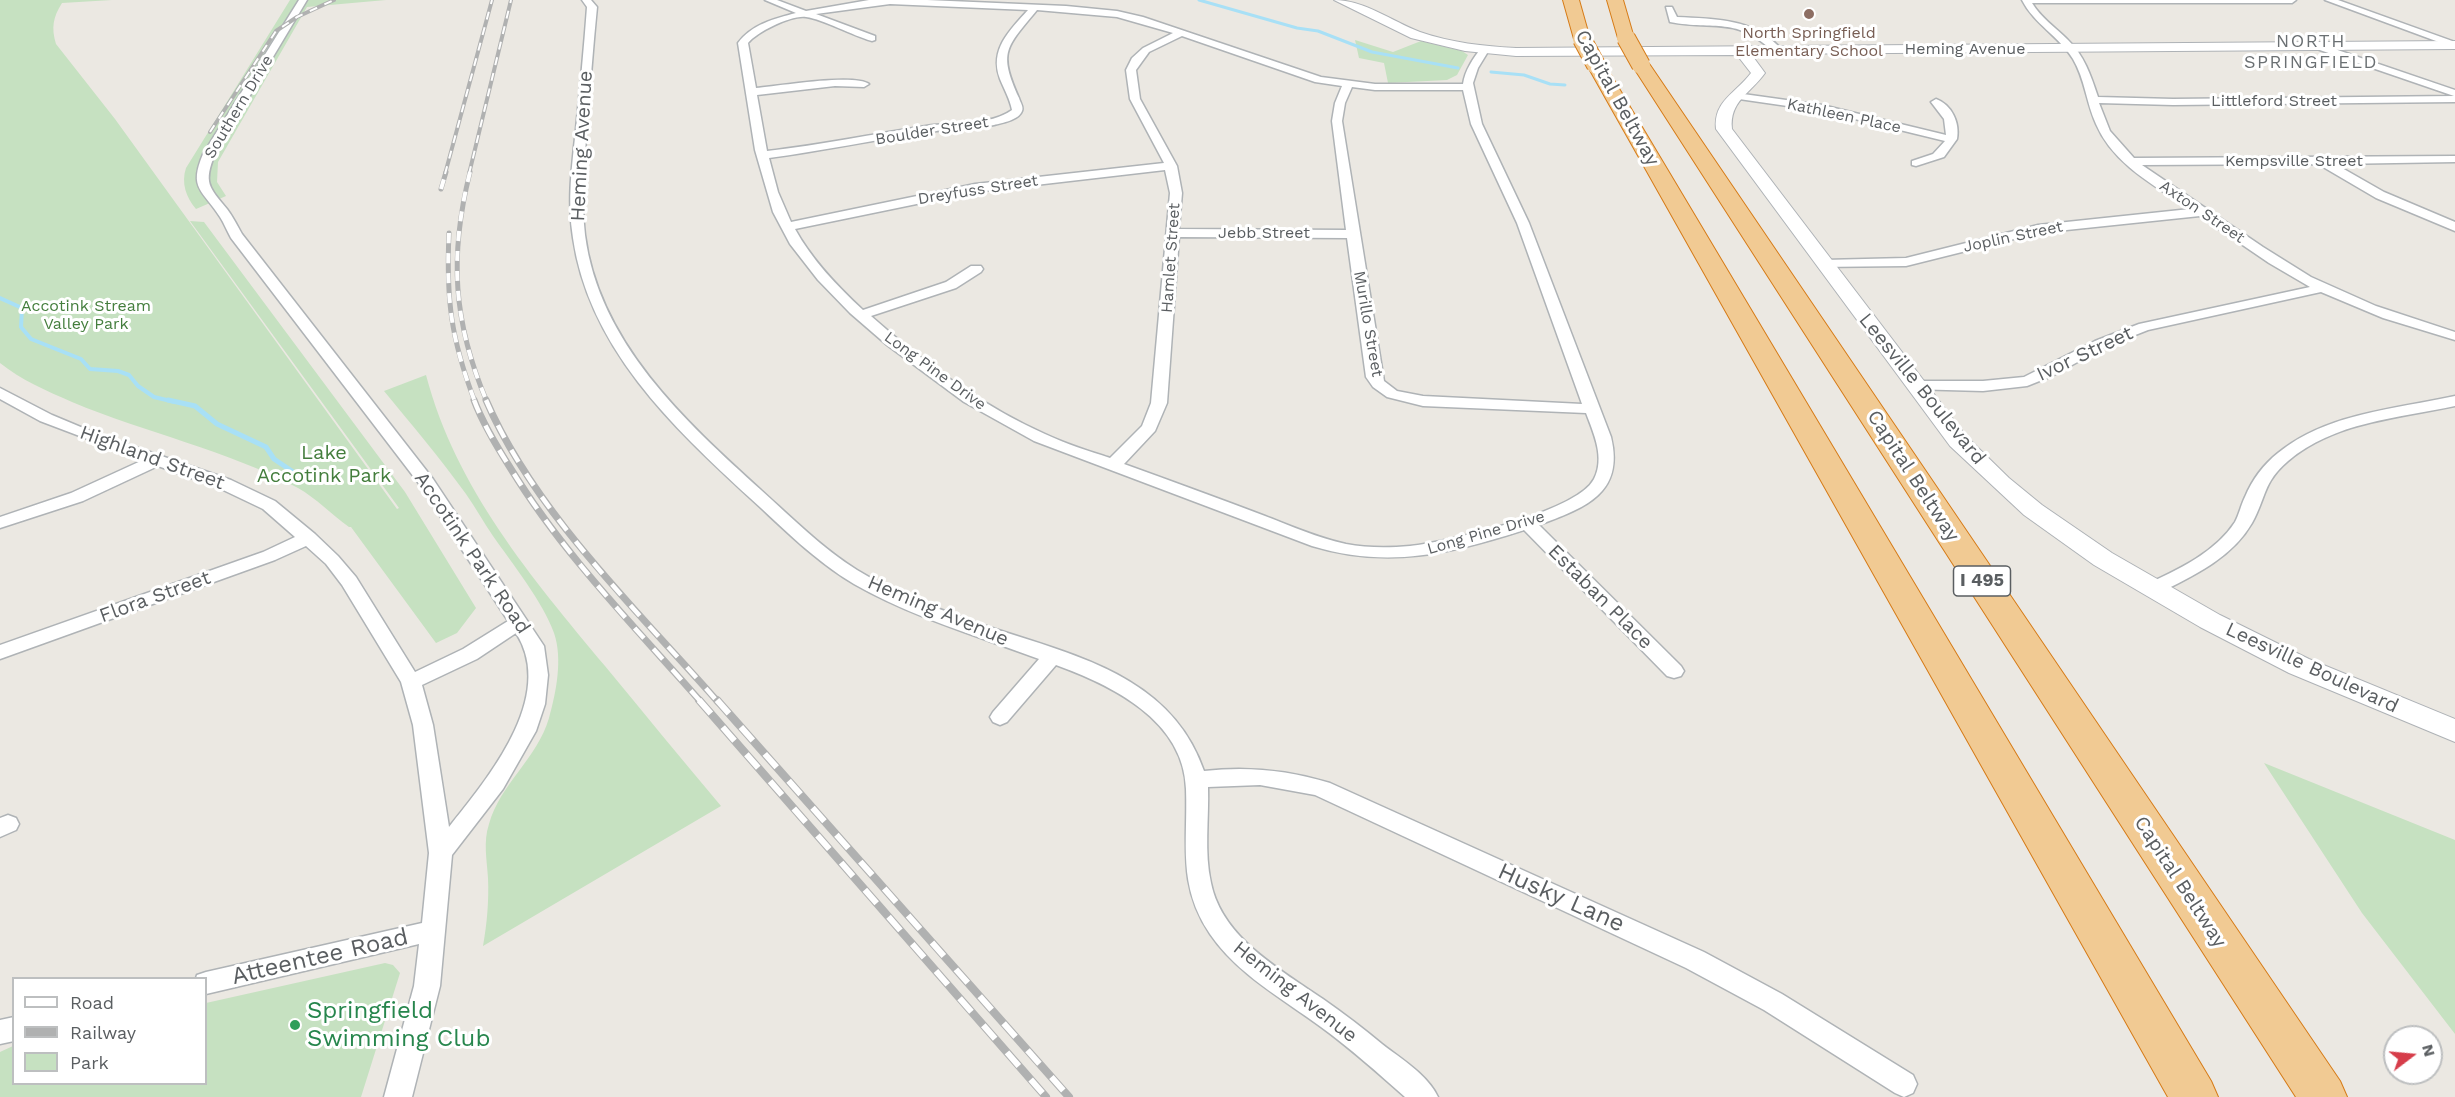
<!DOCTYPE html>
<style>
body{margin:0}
#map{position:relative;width:2455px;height:1097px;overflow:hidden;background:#ebe8e2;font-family:"Work Sans",sans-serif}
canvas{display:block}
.legend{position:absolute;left:12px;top:977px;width:195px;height:108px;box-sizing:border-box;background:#fff;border:2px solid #bdbfc0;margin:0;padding:8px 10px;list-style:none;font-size:18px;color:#5a5e61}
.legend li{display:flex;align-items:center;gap:12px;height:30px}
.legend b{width:30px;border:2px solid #bdbfc0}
.north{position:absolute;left:2383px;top:1025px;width:60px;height:60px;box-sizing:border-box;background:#fff;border:2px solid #bdbfc0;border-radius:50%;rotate:74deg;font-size:16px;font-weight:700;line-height:24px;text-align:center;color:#5a5e61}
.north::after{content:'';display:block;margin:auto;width:21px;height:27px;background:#d63d4a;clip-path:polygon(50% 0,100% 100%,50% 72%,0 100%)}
</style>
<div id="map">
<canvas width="2455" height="1097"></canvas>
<ul class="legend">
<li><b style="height:8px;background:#fff"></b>Road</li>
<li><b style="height:8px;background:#b0b1b1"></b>Railway</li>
<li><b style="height:16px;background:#c6e1c1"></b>Park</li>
</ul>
<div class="north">N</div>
</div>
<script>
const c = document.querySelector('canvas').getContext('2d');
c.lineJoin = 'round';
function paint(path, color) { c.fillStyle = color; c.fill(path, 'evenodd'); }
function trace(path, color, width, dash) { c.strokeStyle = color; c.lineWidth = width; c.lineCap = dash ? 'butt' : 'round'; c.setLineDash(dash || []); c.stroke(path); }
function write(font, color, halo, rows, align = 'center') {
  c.font = font + ' "Work Sans",sans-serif'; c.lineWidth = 6; c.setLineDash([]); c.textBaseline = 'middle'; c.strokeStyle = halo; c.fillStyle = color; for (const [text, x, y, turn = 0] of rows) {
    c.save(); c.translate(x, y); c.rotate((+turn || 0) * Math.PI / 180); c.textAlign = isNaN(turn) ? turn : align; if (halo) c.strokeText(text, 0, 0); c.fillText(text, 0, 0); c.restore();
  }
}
paint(new Path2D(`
 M0,0H112L62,3C53,17 51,28 56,44L115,119L397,509L399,508L190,221L204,222L405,492L476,608L457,633L436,643L351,527H349C332,515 316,498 298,488C227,450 146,433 72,402C47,391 21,380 0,363Z
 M290,0H386L307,7L218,162L217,182L226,196L196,209C186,197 181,183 186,168Z
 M1355,40L1393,52L1421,41L1462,51L1468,55L1457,75L1447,80L1388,83L1384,63L1359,58Z
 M426,375C456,489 532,578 605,666C644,713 682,760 721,806L483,946C487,924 489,901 488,878C487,860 483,842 489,824C500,784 537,759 549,718C556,693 563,659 554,633C543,602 512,563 493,536C484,523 476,508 466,494C440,458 412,425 384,391Z
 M2264,763L2455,840V1034L2362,913Z
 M385,963L393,965L400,973L361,1097H0V1052L13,1046L14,1084H206V1003Z`), '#c6e1c1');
trace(new Path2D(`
 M1199,0L1297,28L1318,31L1372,52L1458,68
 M1491,72L1524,75L1550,84L1565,85`), '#a8e0f6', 3);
trace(new Path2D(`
 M0,298L22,308L21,327L31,339L81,359L90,369L118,371L129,375L138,386L154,397L175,402`), '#a8e0f6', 4);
trace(new Path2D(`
 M168,400L195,406L217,424L266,447L274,459L302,478`), '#a8e0f6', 5);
const street = new Path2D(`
 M299,0H307L215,154C203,183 209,187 227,209C233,217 237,225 242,234L433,479L544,646L548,675L545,704L536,731L503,789L452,855L440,986L412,1097H384L414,986L419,944L206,994V978H196L197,975L206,972L422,923L429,853L413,725L401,682L342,585L326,564L306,546L275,560L0,659V645L263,552L295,537L263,509L219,488L158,466L83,501L0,528V517L71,493L143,460L40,421L0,399V388L52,415L95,433L231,480L275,501L315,534L338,556L356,577L415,672L463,649L508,621L420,485L231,238C227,231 224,223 220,217C203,190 188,189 203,154ZM516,633C557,697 487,779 449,827L433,725L422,685L477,659Z
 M582,0H591L597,7C593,47 590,87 587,127C584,163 581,199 585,235C599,343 685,421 761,490C792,518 822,548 857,570C893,592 933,607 972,621C1061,653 1169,669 1204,771C1248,766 1288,770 1330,783L1704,952L1782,994L1913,1075L1917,1084L1913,1093L1904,1097L1895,1093L1764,1010L1686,968L1315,795L1260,785L1208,787C1209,819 1204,852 1211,883C1222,938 1281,970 1323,999C1343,1013 1363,1028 1382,1044C1400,1058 1428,1075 1438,1097H1405C1378,1073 1350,1048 1321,1027C1283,999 1237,974 1210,934C1177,885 1188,844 1186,789C1184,720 1111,685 1056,665L1007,722L1000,725L993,722L990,717L993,712L1039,659C977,636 912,617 854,584C815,561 783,528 750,498C672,426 589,348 573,238C567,201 572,165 576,129C580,89 584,48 587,7Z
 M765,0H777L806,11L869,0H927L1066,6L1117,11L1143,17L1321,77L1375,84H1463C1465,70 1473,59 1481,48H1487L1489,50L1478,68L1473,83L1482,124L1529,223L1611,437C1625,494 1584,508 1539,525L1681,666L1684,671L1681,676L1674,678L1667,676L1524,530C1450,554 1388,569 1312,546L1034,441L964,402L887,345L850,313L818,280L790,244L773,212L755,150L738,43C752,24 774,19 796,13ZM890,4L1028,10C1009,31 989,50 1000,79C1004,89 1010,99 1012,110C990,126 953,122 926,126C873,134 821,145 767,151L757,95L835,86L864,87L869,84C855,73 777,86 756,88L748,43C757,32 791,15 806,17C823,19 853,36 872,41L875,40V36L816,14ZM1037,10L1117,17L1173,33L1143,48L1132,58L1126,70L1130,99L1164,163L975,184L791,222L778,192L769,158C822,151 874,140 926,132C949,129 972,130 994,125C1002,123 1019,120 1022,111C1024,107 1020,102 1019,98C998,51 1006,48 1037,10ZM1182,36L1315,82L1342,86L1335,103L1332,121L1346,230L1179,229L1182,193L1177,166L1140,99L1136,70L1149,52ZM1352,87L1375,90H1463L1471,124L1517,223L1582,404L1423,396L1397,391L1384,381L1342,121L1345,103ZM1165,170L1170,193L1151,403L1142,426L1110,458C1089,451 1066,444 1045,434C982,406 923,362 871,316L956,288L981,272L983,269L981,266H971L946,282L863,310C837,286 812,260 795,229L975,192ZM1179,237L1347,238L1366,377L1373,387L1387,397L1423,406L1586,413C1594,434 1605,458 1594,479C1577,512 1447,542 1410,546C1388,548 1367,548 1346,544C1318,538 1291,526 1265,516C1218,498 1171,481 1124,464L1155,431L1167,403Z
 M2022,0H2296L2292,3H2032C2041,18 2055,27 2068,40C2084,55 2091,76 2098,97L2173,99L2454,96L2314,48V44L2317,43L2455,90V102L2173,105L2099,103L2110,131L2134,158L2455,156V162L2335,164L2384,192L2455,222V231L2376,198L2318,164L2142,165L2263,247L2311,277L2376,306L2455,332V340L2383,318L2321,292L2148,330L2105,347L2052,376L2027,386L1983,391L1910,389L1907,386L1910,383L1915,381H1983L2024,377L2095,341L2139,324L2310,287L2269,263L2200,216L2038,233L1906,266L1819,267L1817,264L1819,261L1824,260L1906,258L2038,225L2190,209C2155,186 2113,164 2096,124C2086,102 2085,79 2073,59C2059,36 2034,24 2022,0Z
 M2325,0H2338L2455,42V48Z
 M1666,7H1672L1677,17C1716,19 1755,18 1783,51L1775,53C1735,15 1716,31 1670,22Z
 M1736,93L1822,105L1946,135L1944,119L1931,102L1936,99C1952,105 1960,123 1957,139L1944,157L1916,166L1912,165V161L1933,154L1945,141L1822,111L1732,98L1731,96Z
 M2455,396V406C2398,418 2334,422 2288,461C2263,482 2266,498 2252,523C2232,558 2193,576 2159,593H2145L2143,589L2145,585C2177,570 2215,553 2235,522C2239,515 2241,505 2245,497C2252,480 2264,464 2278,453C2327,413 2395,409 2455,396Z
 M8,815L16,818L19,824L16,830L0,837V818Z
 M14,1017V1041L0,1044V1020Z`);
const secondary = new Path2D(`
 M1334,0C1365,0 1391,21 1420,32C1451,43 1484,46 1516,48L2455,41V49L1751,54L1765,73C1751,93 1729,101 1732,129L1966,436L2009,478L2042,505L2112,553L2220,615L2309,659L2455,719V742L2289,673L2200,627L2094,565L2024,515L1950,446L1716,129C1713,101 1736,93 1751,73L1737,55L1516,56L1465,51L1411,38Z`);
const highway = new Path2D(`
 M1563,0H1579L1590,39L1588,43L1582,44L1574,39Z
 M1607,0H1623L1634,38L1632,42H1620L1618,38Z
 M1596,60L1602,61L1605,65L2211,1081L2218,1097H2168L1587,65L1590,61Z
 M1641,60L1647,61L1650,65L2340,1081L2347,1097H2296L1632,65L1635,61Z`);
trace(street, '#afb3b6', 3);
trace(secondary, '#aeb2b6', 2);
trace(highway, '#d67b17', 2);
paint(street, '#fff');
paint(secondary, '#fff');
paint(highway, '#f1ca93');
const railFar3 = new Path2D(`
 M210,132L276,31L297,17L334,0
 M445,174L492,0
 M469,174L511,0`);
const railFar2 = new Path2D(`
 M470,172C449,256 453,322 487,402
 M441,189L446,172
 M449,233C446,300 451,339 475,402`);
const railFar1 = new Path2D(`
 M474,400C483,424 497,447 511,469C563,554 635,627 701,702
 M486,400C534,512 638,611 718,702`);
const rail = new Path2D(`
 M699,700L1046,1097
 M717,700L1069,1097`);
trace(railFar3, '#b0b1b1', 4);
trace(railFar2, '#b0b1b1', 5);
trace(railFar1, '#b0b1b1', 7);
trace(rail, '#b0b1b1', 8);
trace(railFar3, '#fff', 2, [8]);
trace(railFar2, '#fff', 4, [10]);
trace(railFar1, '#fff', 4.5, [14]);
trace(rail, '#fff', 6, [18]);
const highwayBridge = new Path2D(`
 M1626,38L1641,65
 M1582,39L1596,65`);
trace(highwayBridge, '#d67b17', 20, []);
trace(highwayBridge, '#f1ca93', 18);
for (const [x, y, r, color] of [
 [1809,14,6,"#8d6e63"],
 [295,1025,6,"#2e9e5b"]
]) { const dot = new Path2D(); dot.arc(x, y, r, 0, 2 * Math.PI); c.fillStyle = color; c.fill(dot); trace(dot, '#fff', 2); }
write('16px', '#785e54', '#fff', [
 ["North Springfield",1809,33],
 ["Elementary School",1809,51]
]);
write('16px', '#5a5e61', '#fff', [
 ["Heming Avenue",1965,49],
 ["Littleford Street",2274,101],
 ["Southern Drive",239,107,-59],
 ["Kathleen Place",1844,116,12],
 ["Boulder Street",932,131,-9],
 ["Kempsville Street",2294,161],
 ["Dreyfuss Street",978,190,-9],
 ["Axton Street",2202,212,34],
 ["Jebb Street",1264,233],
 ["Joplin Street",2013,237,-12],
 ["Hamlet Street",1171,258,-86],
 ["Murillo Street",1368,324,80],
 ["Long Pine Drive",935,371,36],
 ["Long Pine Drive",1486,533,-16]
]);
write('16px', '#447e3d', '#fff', [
 ["Accotink Stream",86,306],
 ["Valley Park",86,324]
]);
c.letterSpacing = '1.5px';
write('18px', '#6b7073', '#fff', [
 ["NORTH",2311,42],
 ["SPRINGFIELD",2311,63]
]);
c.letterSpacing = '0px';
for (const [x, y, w] of [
 [1982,581,57]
]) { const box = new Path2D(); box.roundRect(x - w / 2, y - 15, w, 30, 4.5); c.fillStyle = '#fff'; c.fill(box); trace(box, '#5a5e61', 1.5); }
write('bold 18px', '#5a5e61', null, [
 ["I 495",1982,581]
]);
write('20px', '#5a5e61', '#fff', [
 ["Capital Beltway",1617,98,61],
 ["Heming Avenue",582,146,-87],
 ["Ivor Street",2085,354,-25],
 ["Leesville Boulevard",1922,389,51],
 ["Highland Street",152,458,20],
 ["Capital Beltway",1913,476,57],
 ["Accotink Park Road",472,553,56],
 ["Flora Street",155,597,-20],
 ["Estaban Place",1600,597,45],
 ["Heming Avenue",938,611,23],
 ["Leesville Boulevard",2312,668,25],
 ["Capital Beltway",2180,882,57],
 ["Heming Avenue",1295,992,38]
]);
write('20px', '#447e3d', '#fff', [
 ["Lake",324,453],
 ["Accotink Park",324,476]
]);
write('24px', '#5a5e61', '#fff', [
 ["Husky Lane",1561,898,24],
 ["Atteentee Road",320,957,-13]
]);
write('24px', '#27864d', '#fff', [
 ["Springfield",307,1011],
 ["Swimming Club",307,1039]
], 'left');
</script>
